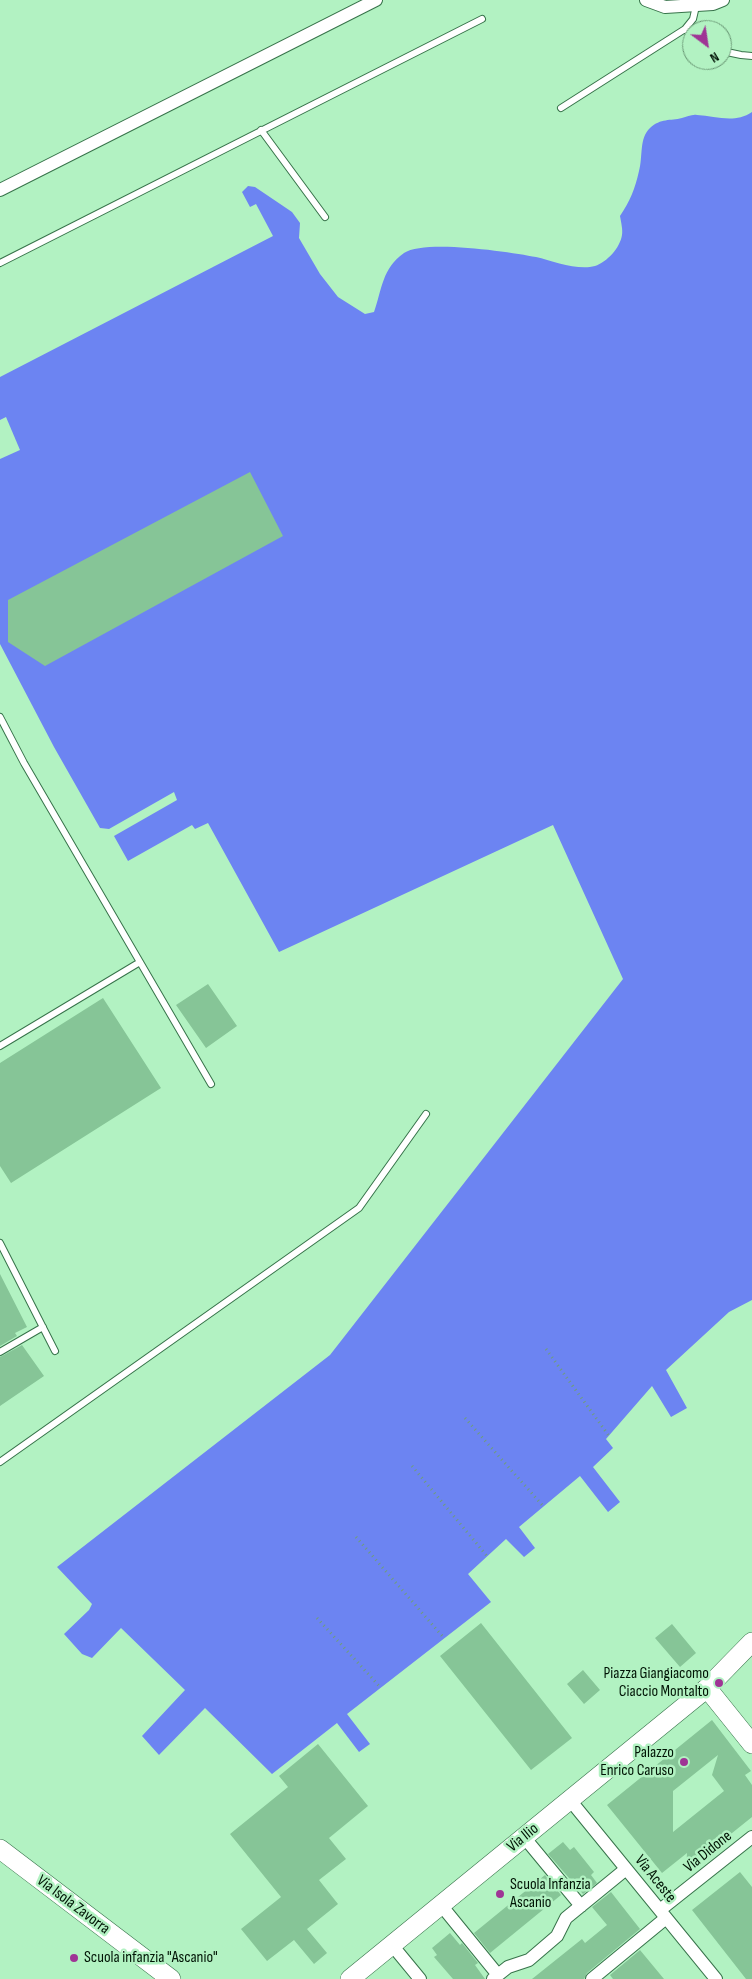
<!DOCTYPE html>
<style>
body{margin:0}
#map{position:relative;width:752px;height:1979px;overflow:hidden;background:#b2f2c2;font-family:"Sofia Sans Condensed",sans-serif}
canvas{display:block}
.north{position:absolute;left:682px;top:20px;width:50px;height:50px;box-sizing:border-box;background:#b2f2c2;border:1px solid #6b9976;border-radius:50%;rotate:149deg;font-size:14px;font-weight:700;line-height:20px;text-align:center;color:#001405}
.north::after{content:'';display:block;margin:auto;width:18px;height:22px;background:#9f3495;clip-path:polygon(50% 0,100% 100%,50% 72%,0 100%)}
</style>
<div id="map">
<canvas width="752" height="1979"></canvas>
<div class="north">N</div>
</div>
<script>
const c = document.querySelector('canvas').getContext('2d');
c.lineJoin = 'round';
function paint(path, color) { c.fillStyle = color; c.fill(path, 'evenodd'); }
function trace(path, color, width, dash) { c.strokeStyle = color; c.lineWidth = width; c.lineCap = dash ? 'butt' : 'round'; c.setLineDash(dash || []); c.stroke(path); }
function write(font, color, halo, rows, align = 'center') {
  c.font = font + ' "Sofia Sans Condensed",sans-serif'; c.lineWidth = 5; c.setLineDash([]); c.textBaseline = 'middle'; c.strokeStyle = halo; c.fillStyle = color; for (const [text, x, y, turn = 0] of rows) {
    c.save(); c.translate(x, y); c.rotate((+turn || 0) * Math.PI / 180); c.textAlign = isNaN(turn) ? turn : align; if (halo) c.strokeText(text, 0, 0); c.fillText(text, 0, 0); c.restore();
  }
}
paint(new Path2D(`
 M752,112V1300L729,1312L666,1370L687,1408L671,1417L652,1386L606,1439L613,1448L593,1467L620,1502L608,1512L580,1476L519,1527L535,1548L524,1557L506,1539L468,1574L491,1602L347,1714L370,1744L359,1752L337,1723L272,1774L205,1708L159,1755L142,1736L185,1690L121,1628L92,1658L82,1654L64,1634L89,1610L92,1604L57,1567L330,1355L623,979L553,825L279,952L208,823L195,829L192,825L128,861L114,836L177,800L174,792L109,829L100,828L54,747L0,644V377L273,236L256,204L250,207L242,192L248,186L255,187L292,212L300,223L299,238L320,274L338,297L365,314L374,312C382,290 382,268 404,253C425,239 510,252 536,257C553,261 578,271 595,266C607,262 620,248 622,235C623,230 621,222 620,216C630,201 635,189 639,171C643,157 639,138 650,128C661,118 670,121 682,118C687,117 692,114 697,115C716,116 734,124 752,112Z`), '#6c84f2');
paint(new Path2D(`
 M6,417L20,450L0,459V420Z`), '#b2f2c2');
paint(new Path2D(`
 M250,472L283,536L45,666L8,642V600Z
 M208,984L237,1026L206,1048L176,1005Z
 M103,998L161,1088L11,1183L0,1166V1063Z
 M0,1274L27,1327L15,1333L17,1336L0,1346Z
 M22,1345L44,1376L0,1406V1357Z
 M481,1623L572,1738L531,1770L440,1656Z
 M672,1624L696,1653L680,1667L655,1638Z
 M583,1670L600,1690L584,1704L567,1684Z
 M712,1720L751,1771L745,1775L752,1785V1817L686,1870L687,1853L662,1873L607,1805ZM718,1755L712,1775L724,1791L673,1832V1791Z
 M318,1744L368,1806L329,1838L346,1859L319,1880L338,1904L307,1929L327,1953L314,1964L294,1940L267,1961L241,1929L281,1897L230,1834L288,1787L279,1776Z
 M563,1842L570,1850L574,1847L594,1872L591,1875L597,1883L583,1894L548,1854Z
 M740,1872L752,1887V1979H746L692,1910Z
 M545,1875L561,1895L490,1953L474,1933Z
 M611,1892L640,1929L587,1973L584,1979H532L582,1939L585,1943L607,1925L592,1907Z
 M450,1933L460,1945L462,1943L478,1963L475,1965L485,1979H453L434,1957L437,1955L432,1948Z
 M640,1950L664,1979H613L610,1975Z`), '#86c597');
const lane = new Path2D(`
 M685,29L692,36
 M722,51L741,55L752,56
 M561,108L685,29L693,19L696,6
 M261,130L325,217
 M0,263L482,19
 M0,717L24,763L211,1084
 M0,1046L140,962
 M0,1243L55,1351
 M0,1352L43,1327
 M0,1462L359,1208L426,1114`);
const street = new Path2D(`
 M646,0L665,7L713,4L723,0
 M0,190L376,0
 M570,1800L716,1979
 M524,1837L581,1906
 M441,1905L498,1975
 M660,1910L752,1837
 M392,1945L420,1979
 M493,1979L508,1967L529,1960L557,1936L566,1918L626,1869
 M592,1979L666,1918`);
const secondary = new Path2D(`
 M707,1688L752,1744
 M0,1849L171,1979
 M350,1979L707,1688L752,1642`);
trace(lane, '#37734a', 8);
trace(street, '#37734a', 14);
trace(secondary, '#37734a', 20);
trace(new Path2D(`
 M546,1349L609,1436
 M465,1418L543,1506
 M412,1466L487,1556
 M356,1537L444,1638
 M317,1618L381,1688`), '#6f9e7a', 3, [1, 4]);
trace(lane, '#fff', 6);
trace(street, '#fff', 12);
trace(secondary, '#fff', 19);
for (const [x, y, r, color] of [
 [719,1683,5,"#9f3495"],
 [684,1762,5,"#9f3495"],
 [500,1894,5,"#9f3495"],
 [74,1958,5,"#9f3495"]
]) { const dot = new Path2D(); dot.arc(x, y, r, 0, 2 * Math.PI); c.fillStyle = color; c.fill(dot); trace(dot, '#b2f2c2', 2); }
write('16px', '#001405', '#b2f2c2', [
 ["Piazza Giangiacomo",709,1674],
 ["Ciaccio Montalto",709,1692],
 ["Palazzo",674,1753],
 ["Enrico Caruso",674,1771],
 ["Scuola Infanzia",510,1885,"left"],
 ["Ascanio",510,1903,"left"],
 ["Scuola infanzia \"Ascanio\"",84,1958,"left"]
], 'right');
write('16px', '#001405', '#b2f2c2', [
 ["Via Ilio",523,1838,-39],
 ["Via Didone",708,1852,-39],
 ["Via Aceste",655,1879,51],
 ["Via Isola Zavorra",73,1905,37]
]);
</script>
